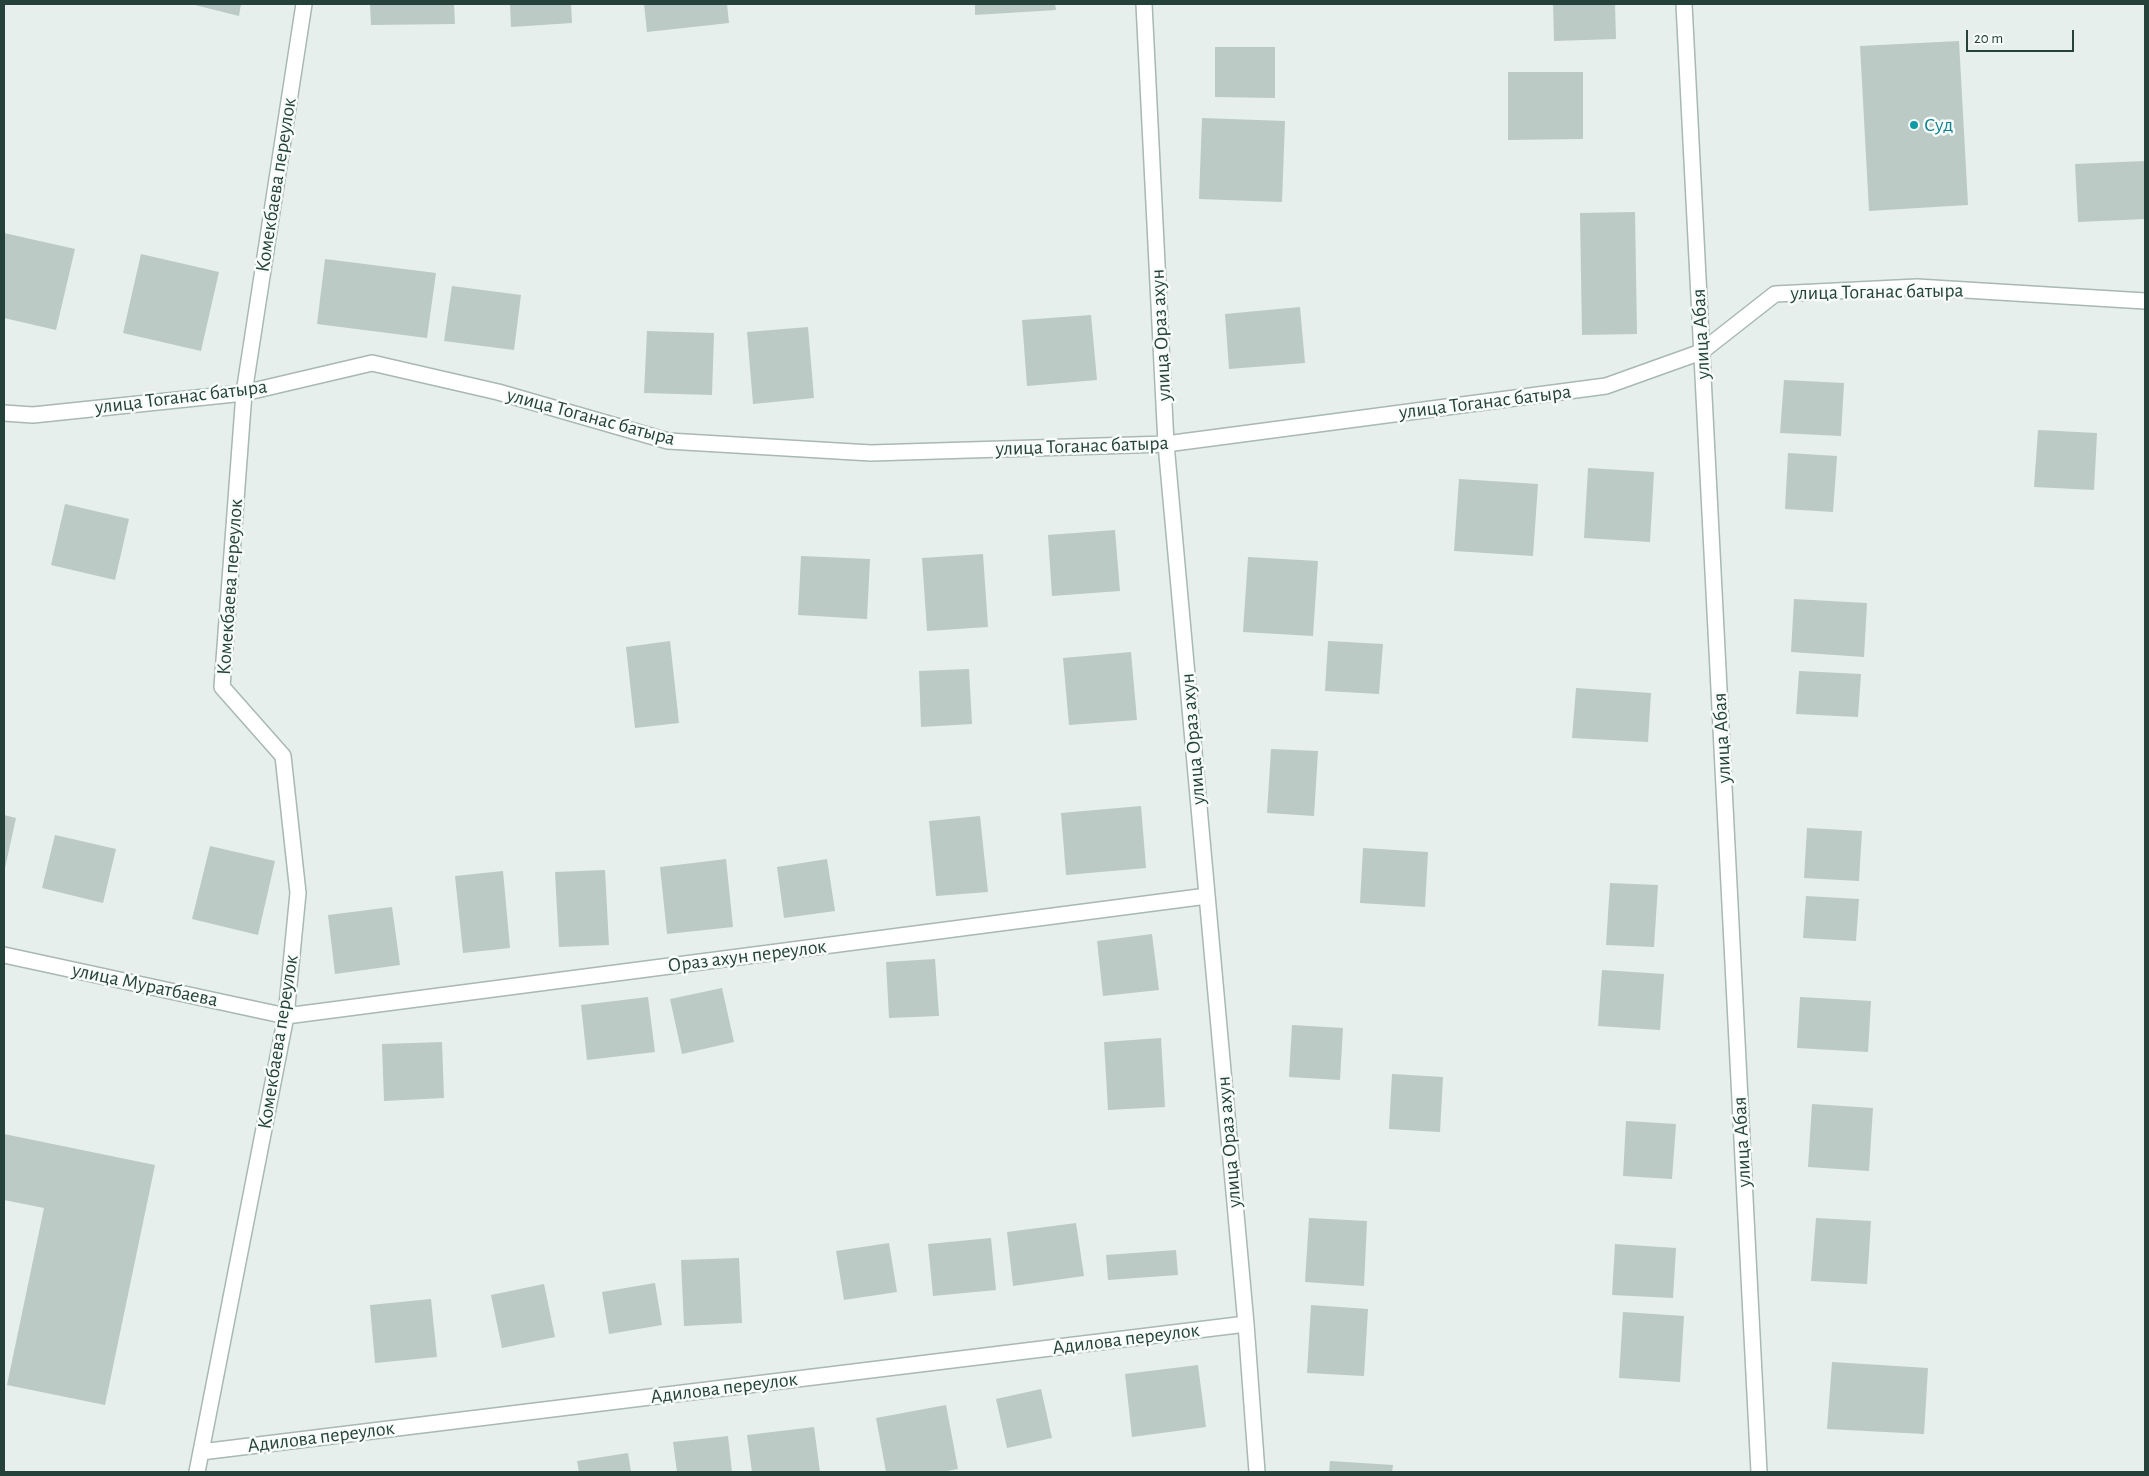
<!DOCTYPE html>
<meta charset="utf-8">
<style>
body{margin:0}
#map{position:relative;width:2149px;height:1476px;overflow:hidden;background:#e6efeb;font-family:"Alegreya Sans",sans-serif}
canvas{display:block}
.frame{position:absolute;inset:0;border:5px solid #24423a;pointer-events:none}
.scale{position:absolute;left:1966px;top:30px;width:108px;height:22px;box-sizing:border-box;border:2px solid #24423a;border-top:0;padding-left:6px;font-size:15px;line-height:18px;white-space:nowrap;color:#24423a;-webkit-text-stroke:4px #f7fbf9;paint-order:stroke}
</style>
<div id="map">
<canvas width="2149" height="1476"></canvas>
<div class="frame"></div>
<div class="scale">20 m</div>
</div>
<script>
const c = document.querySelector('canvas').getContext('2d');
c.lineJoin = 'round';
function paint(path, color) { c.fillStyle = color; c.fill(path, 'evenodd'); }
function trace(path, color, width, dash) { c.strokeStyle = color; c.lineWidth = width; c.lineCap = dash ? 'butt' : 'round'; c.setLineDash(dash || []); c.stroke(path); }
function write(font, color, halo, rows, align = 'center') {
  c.font = font + ' "Alegreya Sans",sans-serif'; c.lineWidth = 5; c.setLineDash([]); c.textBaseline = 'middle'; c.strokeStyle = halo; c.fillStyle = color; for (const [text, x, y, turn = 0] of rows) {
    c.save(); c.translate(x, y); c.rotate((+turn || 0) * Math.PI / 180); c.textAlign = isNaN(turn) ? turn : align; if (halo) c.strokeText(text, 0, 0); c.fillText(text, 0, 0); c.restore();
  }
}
paint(new Path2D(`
 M191,4H241L239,16Z
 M370,4H454L455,24L371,25Z
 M510,4H571L572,23L511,27Z
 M644,4H727L729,23L647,32Z
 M975,4H1055L1056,10L975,15Z
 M1553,4H1615L1616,39L1554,41Z
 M1959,41L1968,205L1869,211L1860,46Z
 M1215,47H1275V98L1215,97Z
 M1508,72H1583V139L1508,140Z
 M1202,118L1285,121L1282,202L1199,199Z
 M2145,161V219L2078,222L2075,164Z
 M1635,212L1637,334L1582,335L1580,213Z
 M4,233L75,249L56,330L4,318Z
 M141,254L219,272L201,351L123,333Z
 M325,259L436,273L427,338L317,324Z
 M452,286L521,295L514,350L444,341Z
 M1300,307L1305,363L1229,369L1225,314Z
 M1091,315L1097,380L1027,386L1022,320Z
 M808,327L814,398L753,404L747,332Z
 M647,331L714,333L712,395L644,393Z
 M1784,380L1844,383L1841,436L1780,433Z
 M2038,430L2097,433L2094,490L2034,487Z
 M1788,453L1837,456L1833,512L1785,509Z
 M1588,468L1654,472L1650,542L1584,538Z
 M1459,479L1538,484L1533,556L1454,551Z
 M65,504L129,519L115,580L51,565Z
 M1115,530L1120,591L1052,596L1048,535Z
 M983,554L988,627L927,631L922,558Z
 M801,556L870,559L867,619L798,615Z
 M1248,557L1318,561L1313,636L1243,632Z
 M1794,599L1867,603L1864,657L1791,652Z
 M670,641L679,723L635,728L626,647Z
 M1328,641L1383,644L1379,694L1325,691Z
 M1131,652L1137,720L1069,725L1063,658Z
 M969,669L972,724L921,727L919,671Z
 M1799,671L1861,674L1858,717L1796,714Z
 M1576,688L1651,693L1648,742L1572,738Z
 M1271,749L1318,751L1314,816L1267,813Z
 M1141,806L1146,868L1066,875L1061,813Z
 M4,815L16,818L5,868H4Z
 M980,816L988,892L936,896L929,821Z
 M1807,828L1862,831L1859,881L1804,878Z
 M55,835L116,849L103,903L42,888Z
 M210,846L275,861L258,935L192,919Z
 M1363,848L1428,852L1425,907L1360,903Z
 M726,859L733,927L667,934L660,867Z
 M827,859L835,911L784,918L777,867Z
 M605,870L609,945L559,947L555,872Z
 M503,871L510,948L463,953L455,876Z
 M1610,883L1658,885L1654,947L1606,945Z
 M1806,896L1859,899L1856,941L1803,938Z
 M392,907L400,965L335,974L328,915Z
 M1152,934L1159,990L1103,996L1097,941Z
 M935,959L939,1016L889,1018L886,962Z
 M1602,970L1664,974L1660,1030L1598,1026Z
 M722,988L734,1042L682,1054L670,999Z
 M648,997L655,1052L587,1060L581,1005Z
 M1800,997L1871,1001L1868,1052L1797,1048Z
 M1292,1025L1343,1028L1340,1080L1289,1077Z
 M1161,1038L1165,1107L1108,1110L1104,1042Z
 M442,1042L444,1098L384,1101L382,1044Z
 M1392,1074L1443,1077L1440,1132L1389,1129Z
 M1812,1104L1873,1108L1869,1171L1808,1167Z
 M1626,1121L1676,1124L1672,1179L1623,1176Z
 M4,1134L155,1165L105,1405L7,1385L44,1208L4,1200Z
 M1309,1218L1367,1221L1364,1286L1305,1282Z
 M1816,1218L1871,1221L1867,1284L1811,1281Z
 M1076,1223L1084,1276L1013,1286L1007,1232Z
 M991,1238L996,1290L933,1296L928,1244Z
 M889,1243L897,1292L844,1300L836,1251Z
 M1615,1244L1676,1248L1673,1298L1612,1295Z
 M1176,1250L1178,1275L1108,1280L1106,1255Z
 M739,1258L742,1323L684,1326L681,1260Z
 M655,1283L662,1325L609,1334L602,1292Z
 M544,1284L555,1337L502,1348L491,1295Z
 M431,1299L437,1357L375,1363L370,1305Z
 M1311,1305L1368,1309L1364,1376L1307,1373Z
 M1623,1312L1684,1316L1680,1382L1619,1378Z
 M1832,1362L1928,1368L1924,1434L1827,1429Z
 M1198,1365L1206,1427L1132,1437L1125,1374Z
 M1041,1389L1052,1438L1007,1448L996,1399Z
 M946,1405L958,1469L941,1472H886L876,1418Z
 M814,1427L820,1472H752L747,1435Z
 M728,1436L732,1472H677L673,1442Z
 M628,1453L631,1472H579L577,1461Z
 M1330,1461L1393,1465L1392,1472H1329Z`), '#bbcac4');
const minor = new Path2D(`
 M1144,4L1166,444L1246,1324L1257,1472
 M1684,4L1759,1472
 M4,413L33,415L244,393L372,363L498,392L668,441L871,453L1166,444L1606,386L1701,352L1775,294L1917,287L2145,301
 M4,955L286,1016L1207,896
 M201,1452L1246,1324
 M197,1472L286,1016L298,893L283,756L222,687L244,393L304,4`);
trace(minor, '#a8b8b2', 18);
trace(minor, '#fff', 15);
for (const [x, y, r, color] of [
 [1914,125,5,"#0f9aa8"]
]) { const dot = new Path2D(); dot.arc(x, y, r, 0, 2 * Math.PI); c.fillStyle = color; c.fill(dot); trace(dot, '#f7fbf9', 2); }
write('20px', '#0d838f', '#f7fbf9', [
 ["Суд",1924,125]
], 'left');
write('20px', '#24423a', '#f7fbf9', [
 ["Комекбаева переулок",276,185,-81],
 ["улица Тоганас батыра",1877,292,-1],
 ["улица Абая",1701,334,-93],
 ["улица Ораз ахун",1161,335,-93],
 ["улица Тоганас батыра",181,397,-7],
 ["улица Тоганас батыра",1485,402,-7],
 ["улица Тоганас батыра",591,417,15],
 ["улица Тоганас батыра",1082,446,-2],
 ["Комекбаева переулок",230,587,-86],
 ["улица Абая",1722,738,-93],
 ["улица Ораз ахун",1193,739,-95],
 ["Ораз ахун переулок",747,956,-7],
 ["улица Муратбаева",145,985,12],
 ["Комекбаева переулок",278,1042,-81],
 ["улица Ораз ахун",1229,1142,-95],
 ["улица Абая",1742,1142,-93],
 ["Адилова переулок",1126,1339,-7],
 ["Адилова переулок",724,1388,-7],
 ["Адилова переулок",321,1437,-7]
]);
</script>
